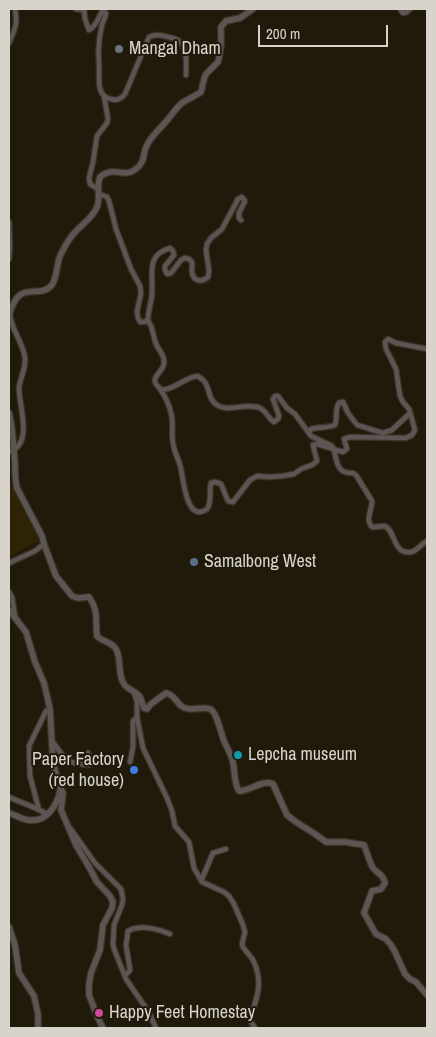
<!DOCTYPE html>
<style>
body{margin:0}
#map{position:relative;width:436px;height:1037px;overflow:hidden;background:#201a0b;font-family:"Archivo Narrow",sans-serif}
canvas{display:block}
.frame{position:absolute;inset:0;border:10px solid #d8d4cb;pointer-events:none}
.scale{position:absolute;left:258px;top:25px;width:130px;height:22px;box-sizing:border-box;border:2px solid #d8d4cb;border-top:0;padding-left:6px;font-size:15px;line-height:18px;white-space:nowrap;color:#d8d4cb;-webkit-text-stroke:4px #201a0b;paint-order:stroke}
</style>
<div id="map">
<canvas width="436" height="1037"></canvas>
<div class="frame"></div>
<div class="scale">200 m</div>
</div>
<script>
const c = document.querySelector('canvas').getContext('2d');
c.lineJoin = 'round';
function paint(path, color) { c.fillStyle = color; c.fill(path, 'evenodd'); }
function trace(path, color, width, dash) { c.strokeStyle = color; c.lineWidth = width; c.lineCap = dash ? 'butt' : 'round'; c.setLineDash(dash || []); c.stroke(path); }
function write(font, color, halo, rows, align = 'center') {
  c.font = font + ' "Archivo Narrow",sans-serif'; c.lineWidth = 4; c.setLineDash([]); c.textBaseline = 'middle'; c.strokeStyle = halo; c.fillStyle = color; for (const [text, x, y, turn = 0] of rows) {
    c.save(); c.translate(x, y); c.rotate((+turn || 0) * Math.PI / 180); c.textAlign = isNaN(turn) ? turn : align; if (halo) c.strokeText(text, 0, 0); c.fillText(text, 0, 0); c.restore();
  }
}
paint(new Path2D(`
 M9,481L42,537V542H36L9,557Z`), '#2e2405');
const minor = new Path2D(`
 M76,9L84,10L85,19L89,30C96,27 98,18 102,12H105L106,14C105,18 103,21 102,25C101,31 99,38 99,45C98,52 99,58 99,65C100,77 95,96 111,99C117,101 122,98 125,94L149,37C156,34 161,35 168,37C172,38 176,38 179,41C188,47 186,66 186,75
 M400,9L403,13L407,12L410,9
 M9,43C15,29 18,24 15,9
 M99,190L90,184L89,178L93,162L97,136L107,123L108,119L104,96
 M99,194L107,197L109,201L116,229L131,269L140,286L141,293L137,312L138,318L140,322H144L148,320
 M241,220L239,218V213L245,201L242,197L238,199L222,229L211,238L207,244L206,250L209,271L208,277C201,283 193,281 192,272C191,269 193,265 192,262C191,261 190,260 189,259L185,258L181,260L171,273L167,274L165,270V266L174,255L173,251L170,248C146,255 153,273 152,292C152,300 148,312 148,319C148,322 149,323 151,326C153,332 154,338 156,344C159,350 164,355 164,361C166,373 144,377 162,390C176,389 185,377 198,376C199,377 203,380 204,381C210,388 208,400 217,405C229,413 246,402 260,408C266,411 268,418 274,422L278,419L279,416L273,399L275,396H278L287,408L295,414L311,436L332,446C338,458 334,474 353,473L356,475L372,501C372,510 365,520 372,527C376,527 381,526 384,526C396,529 392,555 411,552C417,551 421,544 427,541
 M9,222L10,245L9,259
 M160,389C165,396 169,404 171,413C174,423 171,433 173,443C174,451 178,458 180,465C183,475 185,513 200,512C201,512 206,510 207,509C212,503 209,490 211,483L215,482L221,484L228,501L233,502L250,480L257,476L270,477L282,476L294,474L301,469L312,465L317,461L313,445L317,444L343,452L347,449L344,439L350,437L406,438L412,435L415,430L409,409L403,402L400,396L396,369L386,349L385,342L388,339L396,343L427,349
 M309,433L311,429C319,427 328,428 335,425C338,417 334,411 339,403L343,402L348,413L357,425L383,433L392,430L410,413
 M9,452C34,444 19,407 19,388C20,378 26,369 25,358C23,342 11,330 10,314
 M9,563L35,551L44,544
 M9,592L12,597L15,616
 M134,692L137,702V717L143,748L167,798L172,811L175,826L189,842L194,868L202,882L224,892L229,896L234,904L243,925L245,932L242,944L243,947C246,952 250,955 253,960C264,982 257,998 250,1019L251,1022L255,1028
 M52,741C67,760 64,763 89,765L92,763V761L88,753
 M130,762L133,747V721L137,717
 M9,797C22,803 35,807 47,814
 M39,810L30,776L29,746L46,711
 M70,828L95,863L121,889L123,899L122,905L114,925L113,944L114,949L126,979L148,1011L156,1028
 M201,881L213,853L226,849
 M125,976L130,970L126,945L128,931C141,924 158,929 170,934`);
const tertiary = new Path2D(`
 M9,315C11,309 14,299 20,295C29,288 43,296 52,285C58,276 56,261 62,252C66,244 71,236 77,230C85,222 93,217 97,207C101,197 96,187 100,177C114,165 124,179 136,169C146,161 142,154 147,145C152,135 162,127 169,118C173,113 177,107 182,103C188,99 195,96 201,92L204,79L206,74L218,62L219,58L221,44V27L226,21L240,18L253,9
 M9,413C13,429 14,447 15,465C15,473 15,480 17,488L42,536L44,544L56,576L72,596L78,598L89,597C99,611 95,620 97,636C102,642 111,641 116,649C122,660 117,674 124,684C128,690 136,691 140,697C142,700 142,705 144,708L147,709L151,704L166,693C177,696 175,703 183,707C190,712 202,706 210,709C217,712 221,734 224,741C227,748 231,754 233,762C235,772 234,784 239,791C251,791 262,779 273,784L287,815L296,822L315,834L326,842H345L364,845C367,852 369,861 373,868C379,875 383,874 385,883L381,889L372,891L364,913L376,934L386,939L391,945L395,952L405,974L410,979L416,982L427,995
 M9,610L26,632L35,662L44,683L50,709L53,762L58,782L63,793L61,810L76,845L89,867L97,882L110,896L113,902L112,908L103,925L100,950L91,973L89,984V995L98,1018L103,1028
 M9,813C15,815 22,819 28,820C46,823 57,806 60,791
 M9,927L15,945L19,973L34,996L38,1014V1028`);
trace(minor, '#3a3426', 7);
trace(tertiary, '#3a3426', 8);
trace(minor, '#5d5454', 4.5);
trace(tertiary, '#5d5454', 5.5);
for (const [x, y, r, color] of [
 [119,49,5,"#6b7280"],
 [194,562,5,"#5c6f8a"],
 [238,755,5,"#0f9aa8"],
 [134,770,5,"#3f7fe0"],
 [99,1013,5,"#d1479c"]
]) { const dot = new Path2D(); dot.arc(x, y, r, 0, 2 * Math.PI); c.fillStyle = color; c.fill(dot); trace(dot, '#201a0b', 2); }
write('18px', '#d8d4cb', '#201a0b', [
 ["Mangal Dham",129,49],
 ["Samalbong West",204,562],
 ["Lepcha museum",248,755],
 ["Paper Factory",124,760,"right"],
 ["(red house)",124,781,"right"],
 ["Happy Feet Homestay",109,1013]
], 'left');
</script>
